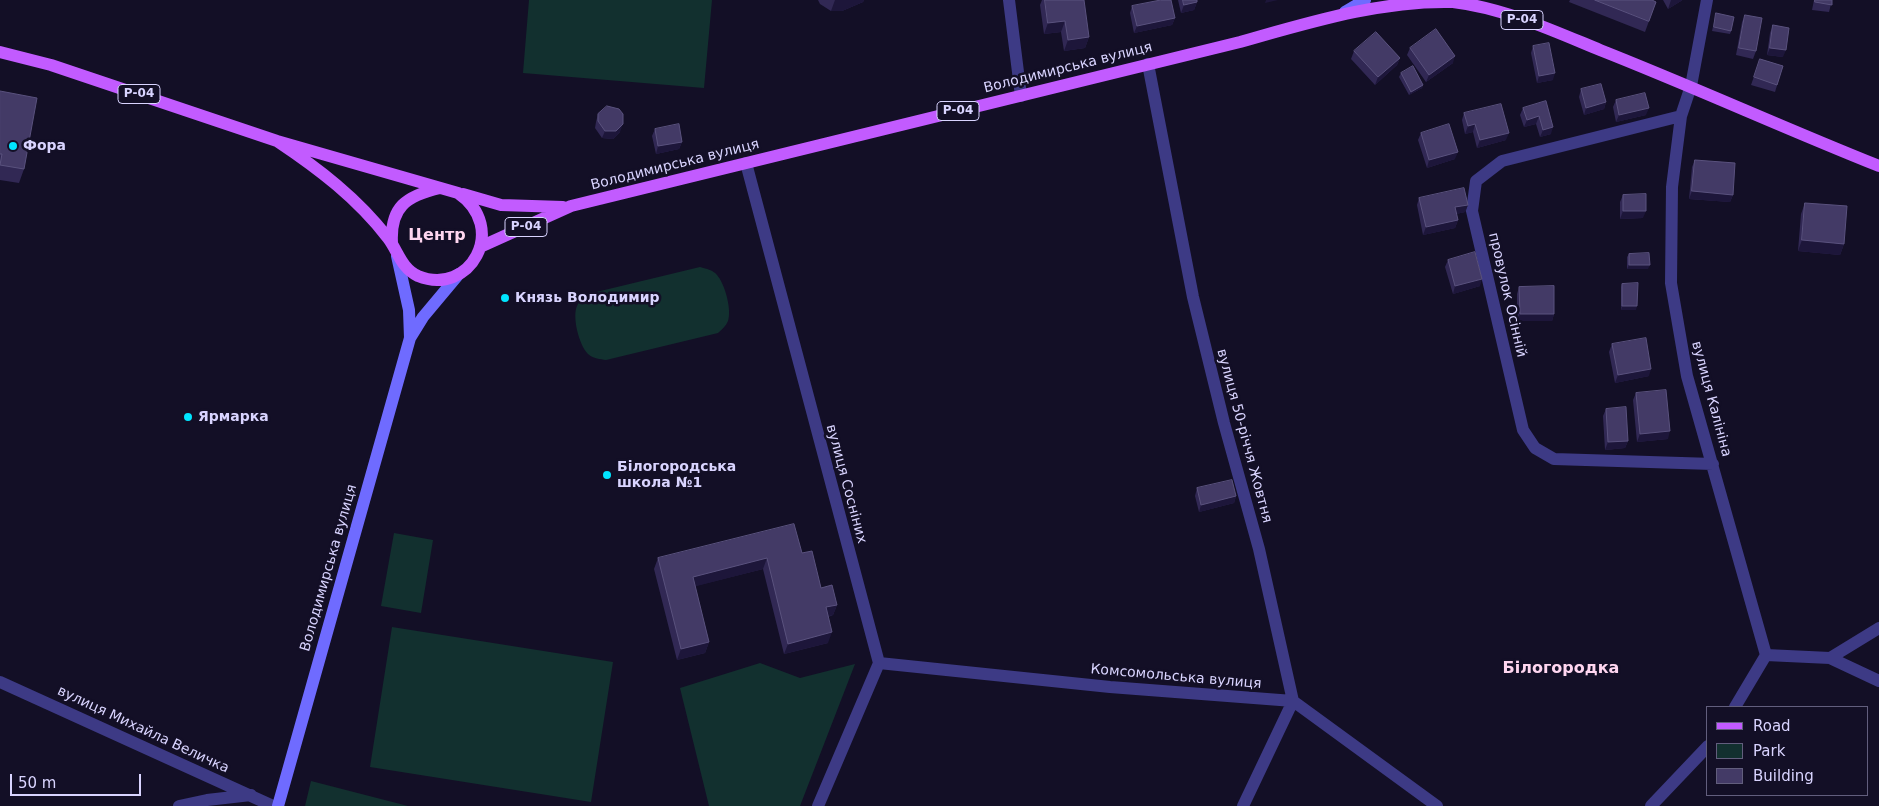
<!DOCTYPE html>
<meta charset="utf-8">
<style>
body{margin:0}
#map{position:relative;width:1879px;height:806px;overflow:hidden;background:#130f26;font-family:"DejaVu Sans",sans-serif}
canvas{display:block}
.legend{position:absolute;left:1706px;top:706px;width:162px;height:90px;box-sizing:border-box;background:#130f26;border:1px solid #625e7d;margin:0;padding:6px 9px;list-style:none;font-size:15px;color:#d9d4ff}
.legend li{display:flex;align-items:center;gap:10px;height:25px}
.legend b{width:25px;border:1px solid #625e7d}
.scale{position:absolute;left:10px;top:774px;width:131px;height:22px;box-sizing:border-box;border:2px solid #d9d4ff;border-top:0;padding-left:6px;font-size:15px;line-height:18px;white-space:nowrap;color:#d9d4ff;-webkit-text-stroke:4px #130f26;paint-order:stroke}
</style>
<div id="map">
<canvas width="1879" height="806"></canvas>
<ul class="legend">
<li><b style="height:6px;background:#c25bff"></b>Road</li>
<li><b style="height:14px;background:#12302f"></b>Park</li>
<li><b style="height:14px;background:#433a66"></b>Building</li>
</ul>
<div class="scale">50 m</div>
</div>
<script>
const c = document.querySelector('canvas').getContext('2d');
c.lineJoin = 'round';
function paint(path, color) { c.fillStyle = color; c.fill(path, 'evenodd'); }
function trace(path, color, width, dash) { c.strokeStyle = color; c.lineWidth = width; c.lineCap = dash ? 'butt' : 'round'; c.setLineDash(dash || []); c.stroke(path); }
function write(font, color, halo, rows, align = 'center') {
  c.font = font + ' "DejaVu Sans",sans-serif'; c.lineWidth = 5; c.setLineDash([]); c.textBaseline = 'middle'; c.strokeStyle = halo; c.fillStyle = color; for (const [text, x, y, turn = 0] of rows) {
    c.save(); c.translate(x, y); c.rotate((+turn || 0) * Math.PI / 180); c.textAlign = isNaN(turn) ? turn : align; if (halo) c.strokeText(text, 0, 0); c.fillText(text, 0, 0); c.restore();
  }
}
paint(new Path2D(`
 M529,0H712L704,88L523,73Z
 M700,267C707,269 713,270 717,275C725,284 732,310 728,321C726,326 722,329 718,333L606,360C600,359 594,359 588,354C579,345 572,317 577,306C580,300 583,298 588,294Z
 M394,533L433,540L421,613L381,606Z
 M392,627L613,662L591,802L370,767Z
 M760,663L800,678L855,664L800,806H709L680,688Z
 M311,781L408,806H305Z`), '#12302f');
trace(new Path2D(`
 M1009,0L1021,96
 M1707,0L1691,86L1681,116L1672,187L1671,283L1687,376L1766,655
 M1148,64L1193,297L1224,423L1259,549L1293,701L1243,806
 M1681,116L1502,161L1476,181L1472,211L1523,430L1535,448L1554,459L1713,464
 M746,163L879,663L818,806
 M1766,655L1830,658L1879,681
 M1830,658L1879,628
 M879,663L1110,687L1293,701L1437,806
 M0,682L273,806
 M1735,707L1766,655
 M179,806L207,800L251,795
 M1651,806L1708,746`), '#3d3a85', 12);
trace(new Path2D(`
 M1345,12L1365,0
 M410,338L423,317L459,274
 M278,806L410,338L409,310L397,256`), '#6f6bff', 12);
trace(new Path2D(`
 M0,52L51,65L277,141L458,193C509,228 470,297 418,276C401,268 398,251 388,238C357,198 319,169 277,141
 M463,194L501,205L563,207
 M392,243C390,207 406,196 440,188
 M480,247L571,206L1240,42C1308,23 1381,0 1453,2C1504,8 1554,31 1600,50C1694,87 1786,129 1879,166`), '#c25bff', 12);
paint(new Path2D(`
 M818,0H864L863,2L842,11H831L820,4Z
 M1042,0H1065L1089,37L1085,48L1064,51L1061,32L1044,34L1040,5Z
 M1178,0H1197V2L1194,10L1181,13Z
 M1570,0H1652L1656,2L1645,32L1569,2Z
 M1663,0H1682L1681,1L1668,9Z
 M1814,0H1832L1829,12L1812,10Z
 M1132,6L1175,18L1172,25L1134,33L1130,13Z
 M1716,13L1731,31L1730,34L1712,31Z
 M1745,15L1756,51L1753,59L1736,55L1742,22Z
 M1773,25L1783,57L1767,55L1770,33Z
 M1533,46L1553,80L1537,83L1531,53Z
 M1410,48L1453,63L1426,82L1407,55Z
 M1354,51L1400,58L1397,65L1375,85L1351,59Z
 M1760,59L1783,66L1775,92L1751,85Z
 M1401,73L1423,85L1422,88L1409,95L1399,77Z
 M1581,89L1606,102L1604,109L1584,115L1579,97Z
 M0,91L24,169L19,183L0,180Z
 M1616,100L1646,115L1616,122L1613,107Z
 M1546,101L1551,134L1540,137L1536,124L1524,127L1520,115L1523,108Z
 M1464,113L1506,140L1477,148L1473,132L1465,134L1462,120Z
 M598,114L620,132L613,139L602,138L595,128L596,122Z
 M655,129L682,142L679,149L656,154L652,136Z
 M1421,133L1455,159L1427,168L1418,140Z
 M1695,160L1733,195L1730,202L1689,199L1692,167Z
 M1623,195L1643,218L1620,219V202Z
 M1419,198L1468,205L1465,212L1456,214L1458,220L1455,228L1423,235L1417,205Z
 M1805,203L1844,244L1840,255L1798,251L1801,214Z
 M1629,254L1648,269H1627V257Z
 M1448,260L1480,286L1453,294L1445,267Z
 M1622,284L1636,310H1621V287Z
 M1519,287L1554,314L1552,321H1517V294Z
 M1612,344L1649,376L1615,383L1609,352Z
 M1636,393L1668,439L1637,442L1633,400Z
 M1606,409L1628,441L1625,448L1605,450L1603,416Z
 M1197,488L1236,496L1234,503L1199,512L1195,496Z
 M802,553L821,588L837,605L833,615L828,617V643L784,654L763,569L695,586L709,642L705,653L677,660L654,569L658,558Z`), '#312854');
paint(new Path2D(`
 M835,0H864L863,2L842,11H831Z
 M1266,0H1278L1265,3Z
 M1671,0H1682L1681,1L1668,9Z
 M1197,2L1194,10L1181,13L1184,5Z
 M1175,18L1172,25L1134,33L1137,26Z
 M1065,21L1061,32L1044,34L1048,23Z
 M1089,37L1085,48L1064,51L1068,40Z
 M1770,48L1786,50L1783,57L1767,55Z
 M1455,56L1453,63L1426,82L1429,75Z
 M1400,58L1397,65L1375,85L1378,77Z
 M1555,73L1553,80L1537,83L1539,76Z
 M1423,85L1422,88L1409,95L1411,92Z
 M1606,102L1604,109L1584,115L1586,108Z
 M1649,108L1646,115L1616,122L1619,115Z
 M1539,116L1536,124L1524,127L1527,120Z
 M623,124L620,132L613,139L602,138L605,131Z
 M1475,124L1473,132L1465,134L1468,126Z
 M1553,127L1551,134L1540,137L1543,130Z
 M1509,133L1506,140L1477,148L1480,140Z
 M682,142L679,149L656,154L658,146Z
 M1458,152L1455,159L1427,168L1429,160Z
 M1692,191L1733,195L1730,202L1689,199Z
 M1468,205L1465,212L1452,215L1455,207Z
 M1623,211H1646L1643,218L1620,219Z
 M1458,220L1455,228L1423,235L1426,227Z
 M1802,240L1844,244L1840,255L1798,251Z
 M1629,265H1650L1648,269H1627Z
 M1482,279L1480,286L1453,294L1455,286Z
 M1622,306H1637L1636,310H1621Z
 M1520,314H1554L1552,321H1517Z
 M1651,369L1649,376L1615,383L1618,375Z
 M1670,431L1668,439L1637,442L1640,434Z
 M1628,441L1625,448L1605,450L1608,442Z
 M1236,496L1234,503L1199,512L1201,505Z
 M767,558L763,569L689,588L693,577Z
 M837,605L833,615L822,618L826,607Z
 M832,632L828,643L784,654L788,644Z
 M709,642L705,653L677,660L681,649Z`), '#1d163a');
const building = new Path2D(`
 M1045,0H1084L1089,37L1068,40L1065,21L1048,23Z
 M1161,0H1171L1175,18L1137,26L1132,6Z
 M1183,0H1197V2L1184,5Z
 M1595,0H1652L1656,2L1649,21Z
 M1815,0H1832V5L1815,2Z
 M1716,13L1734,17L1731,31L1714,27Z
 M1745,15L1762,18L1756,51L1739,48Z
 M1773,25L1789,28L1786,50L1770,48Z
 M1436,29L1455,56L1429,75L1410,48Z
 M1376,32L1400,58L1378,77L1354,51Z
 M1549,43L1555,73L1539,76L1533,46Z
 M1760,59L1783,66L1777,85L1754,77Z
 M1413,66L1423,85L1411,92L1401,73Z
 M1601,84L1606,102L1586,108L1581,89Z
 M0,91L37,98L24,169L0,165L2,154H0Z
 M1645,93L1649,108L1619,115L1616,100Z
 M1546,101L1553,127L1543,130L1539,116L1527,120L1523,108Z
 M1501,104L1509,133L1480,140L1475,124L1468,126L1464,113Z
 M607,106L619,109L623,114V124L616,131H605L598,121V114Z
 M679,124L682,142L658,146L655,129Z
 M1449,124L1458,152L1429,160L1421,133Z
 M1695,160L1735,163L1733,195L1692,191Z
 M1464,188L1468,205L1455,207L1458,220L1426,227L1419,198Z
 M1646,194V211H1623V195Z
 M1805,203L1847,206L1844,244L1802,240Z
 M1475,252L1482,279L1455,286L1448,260Z
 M1649,253L1650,265H1629V254Z
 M1638,283L1637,306H1622V284Z
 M1554,286V314H1520L1519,287Z
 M1646,338L1651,369L1618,375L1612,344Z
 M1666,390L1670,431L1640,434L1636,393Z
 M1626,407L1628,441L1608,442L1606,409Z
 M1232,480L1236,496L1201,505L1197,488Z
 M794,524L802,553L812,551L821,588L832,585L837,605L826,607L832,632L788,644L767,558L693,577L709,642L681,649L658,558Z`);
paint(building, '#433a66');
trace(building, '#5a527e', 1);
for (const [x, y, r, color] of [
 [13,146,5,"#00e5ff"],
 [505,298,5,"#00e5ff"],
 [188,417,5,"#00e5ff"],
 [607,475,5,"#00e5ff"]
]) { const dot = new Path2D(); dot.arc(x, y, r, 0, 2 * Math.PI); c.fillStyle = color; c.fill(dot); trace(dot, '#130f26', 2); }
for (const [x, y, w] of [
 [1522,20,42],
 [139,94,42],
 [958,111,42],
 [526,227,42]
]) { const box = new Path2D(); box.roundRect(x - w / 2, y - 9.5, w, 19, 4); c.fillStyle = '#130f26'; c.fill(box); trace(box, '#d9d4ff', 1); }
write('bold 12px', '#d9d4ff', null, [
 ["Р-04",1522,20],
 ["Р-04",139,94],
 ["Р-04",958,111],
 ["Р-04",526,227]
]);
write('14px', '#d9d4ff', '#130f26', [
 ["Володимирська вулиця",1068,68,-14],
 ["Володимирська вулиця",675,165,-14],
 ["провулок Осінній",1507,295,77],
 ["вулиця Калініна",1711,399,75],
 ["вулиця 50-річчя Жовтня",1244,436,75],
 ["вулиця Сосніних",846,484,75],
 ["Володимирська вулиця",329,568,-74],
 ["Комсомольська вулиця",1176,677,5],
 ["вулиця Михайла Величка",143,730,25]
]);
write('bold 14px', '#d9d4ff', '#130f26', [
 ["Фора",23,146],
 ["Князь Володимир",515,298],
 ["Ярмарка",198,417],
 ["Білогородська",617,467],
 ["школа №1",617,483]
], 'left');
write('bold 16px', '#ffd6f0', '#130f26', [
 ["Центр",437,236],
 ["Білогородка",1561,669]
]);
</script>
